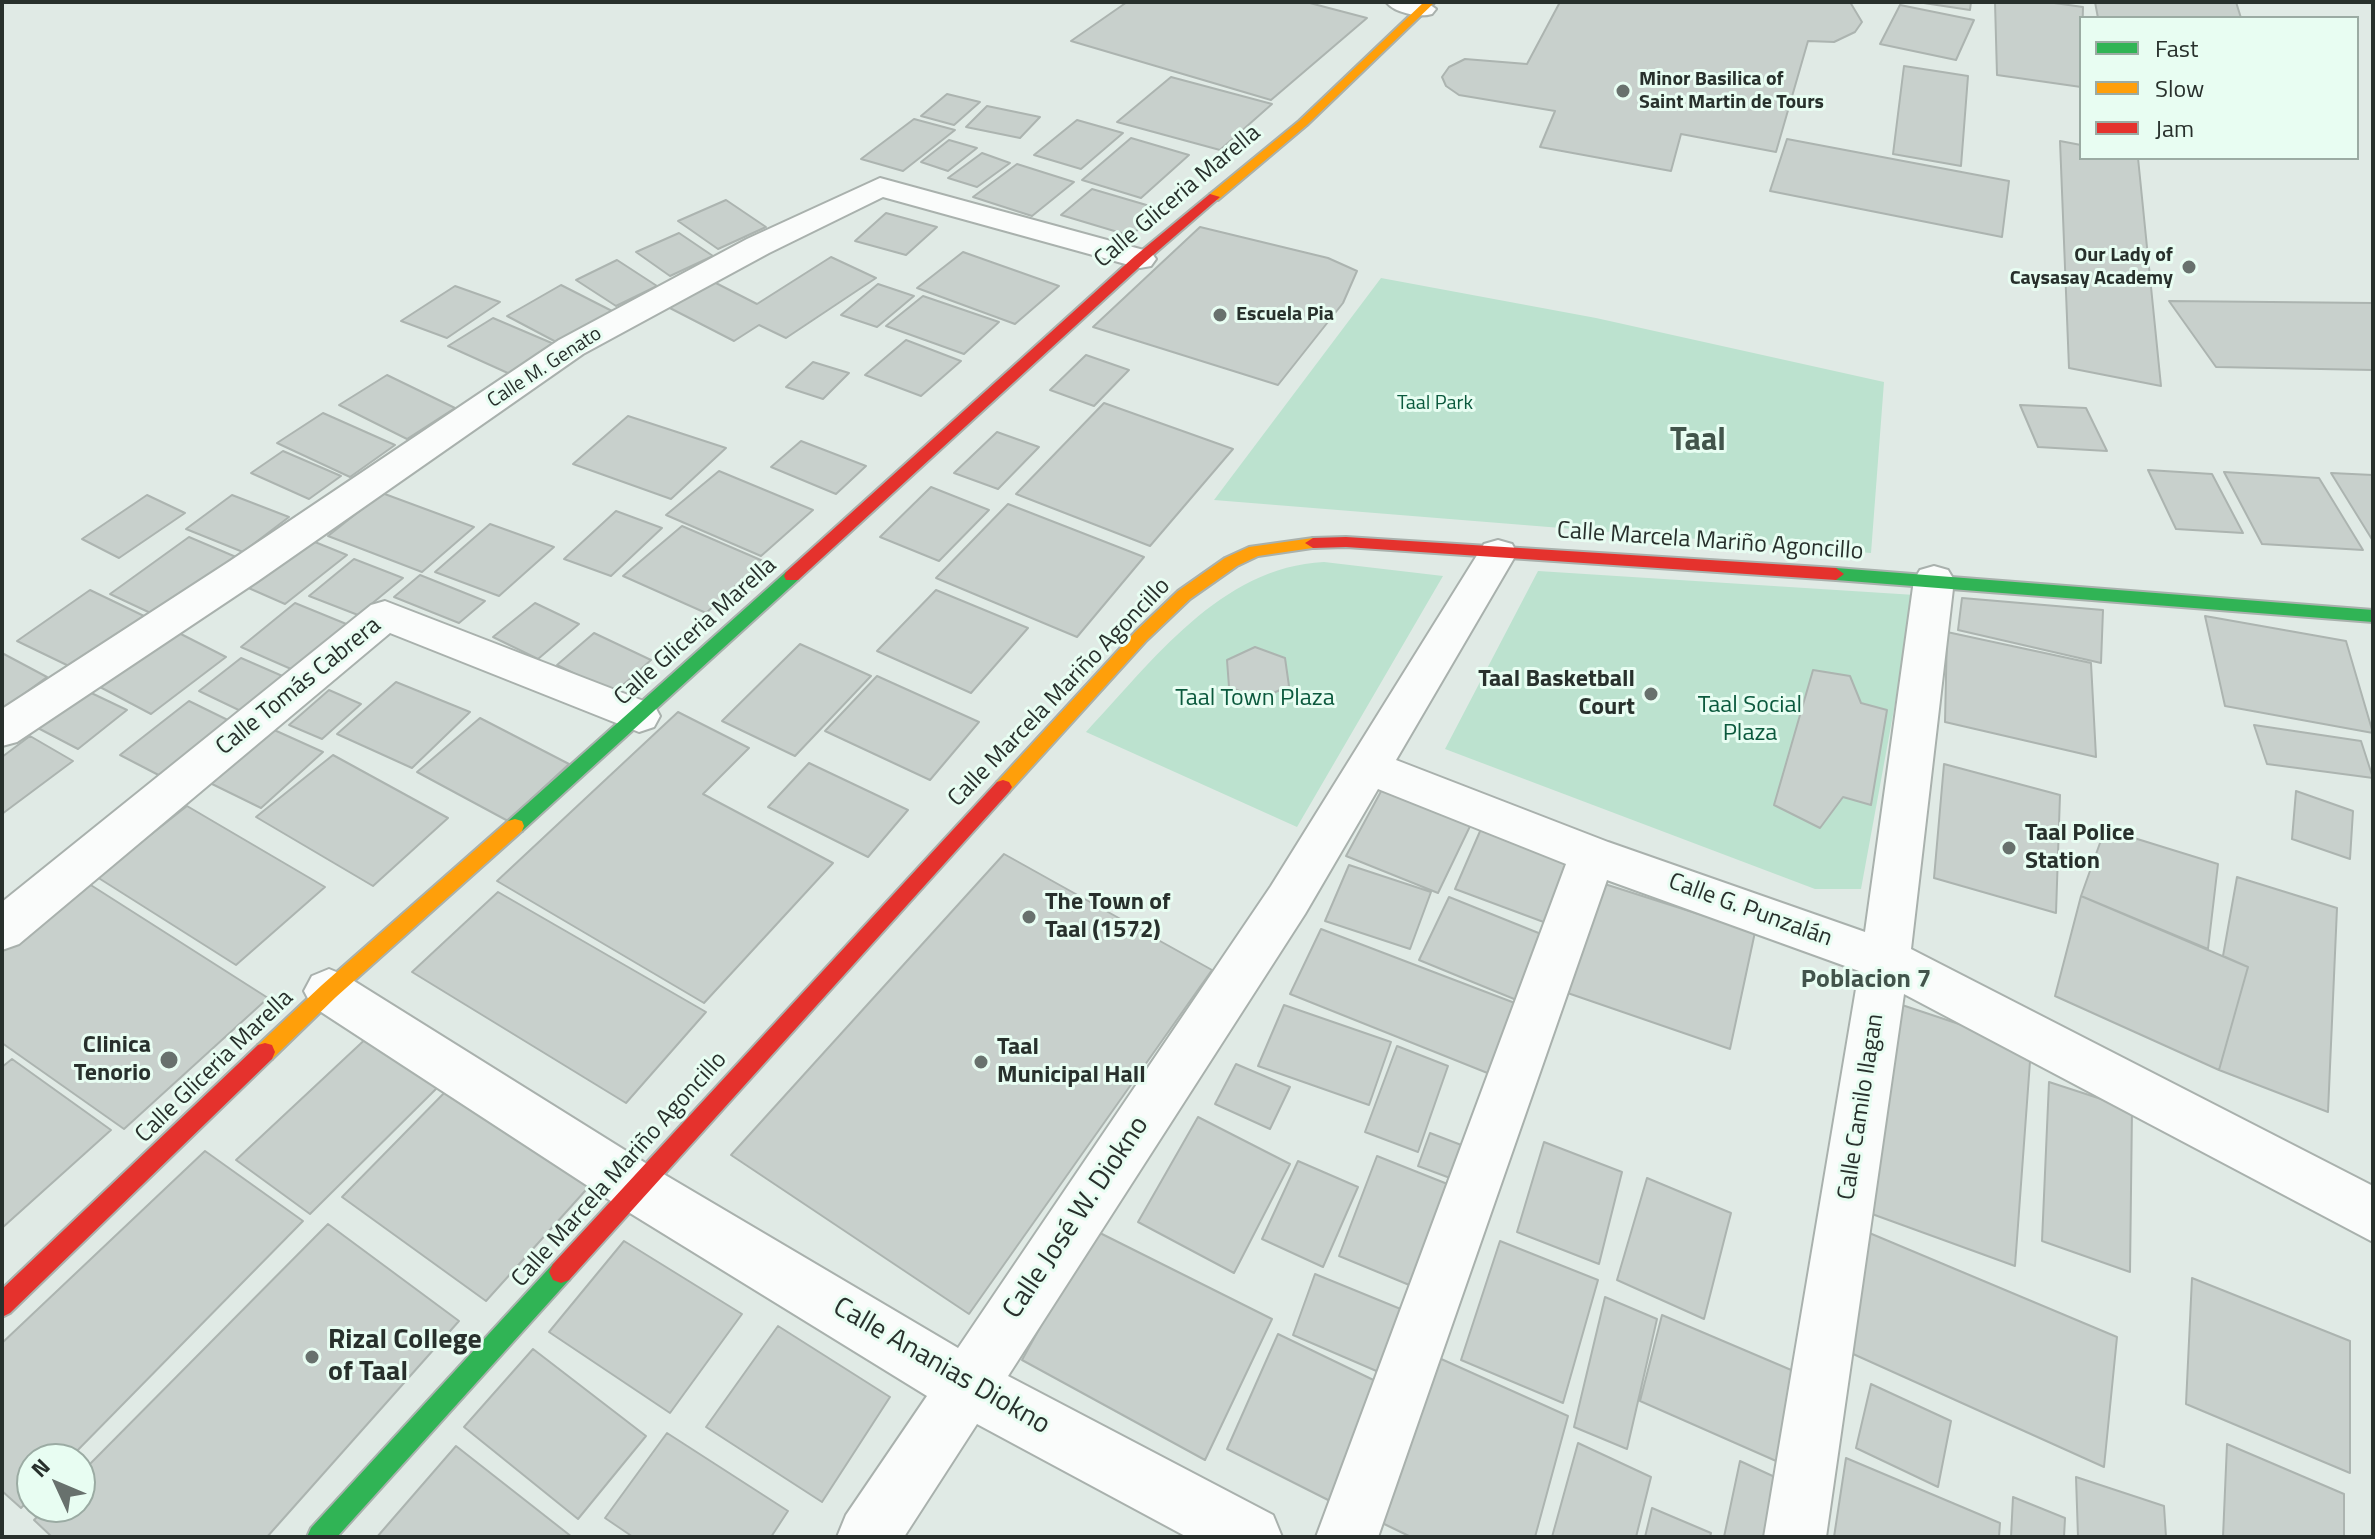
<!DOCTYPE html>
<meta charset="utf-8">
<style>
body{margin:0}
#map{position:relative;width:2375px;height:1539px;overflow:hidden;background:#e0eae5;font-family:"Titillium Web",sans-serif}
canvas{display:block}
.frame{position:absolute;inset:0;border:4px solid #28302c;pointer-events:none}
.legend{position:absolute;left:2079px;top:16px;width:280px;height:144px;box-sizing:border-box;background:#e8fdf2;border:2px solid #9baba3;margin:0;padding:10px 14px;list-style:none;font-size:24px;color:#28302c}
.legend li{display:flex;align-items:center;gap:16px;height:40px}
.legend b{width:40px;border:2px solid #9baba3}
.north{position:absolute;left:16px;top:1443px;width:80px;height:80px;box-sizing:border-box;background:#e8fdf2;border:2px solid #9baba3;border-radius:50%;rotate:314deg;font-size:22px;font-weight:700;line-height:32px;text-align:center;color:#28302c}
.north::after{content:'';display:block;margin:auto;width:28px;height:36px;background:#68716d;clip-path:polygon(50% 0,100% 100%,50% 72%,0 100%)}
</style>
<div id="map">
<canvas width="2375" height="1539"></canvas>
<div class="frame"></div>
<ul class="legend">
<li><b style="height:10px;background:#30b455"></b>Fast</li>
<li><b style="height:10px;background:#ff9f0a"></b>Slow</li>
<li><b style="height:10px;background:#e5322d"></b>Jam</li>
</ul>
<div class="north">N</div>
</div>
<script>
const c = document.querySelector('canvas').getContext('2d');
c.lineJoin = 'round';
function paint(path, color) { c.fillStyle = color; c.fill(path, 'evenodd'); }
function trace(path, color, width, dash) { c.strokeStyle = color; c.lineWidth = width; c.lineCap = dash ? 'butt' : 'round'; c.setLineDash(dash || []); c.stroke(path); }
function write(font, color, halo, rows, align = 'center') {
  c.font = font + ' "Titillium Web",sans-serif'; c.lineWidth = 6; c.setLineDash([]); c.textBaseline = 'middle'; c.strokeStyle = halo; c.fillStyle = color; for (const [text, x, y, turn = 0] of rows) {
    c.save(); c.translate(x, y); c.rotate((+turn || 0) * Math.PI / 180); c.textAlign = isNaN(turn) ? turn : align; if (halo) c.strokeText(text, 0, 0); c.fillText(text, 0, 0); c.restore();
  }
}
paint(new Path2D(`
 M1381,278L1596,318L1884,382L1871,553L1214,500Z
 M1324,562L1443,576L1297,827L1086,732C1152,662 1220,567 1324,562Z
 M1538,571L1915,595L1861,889H1815L1445,749Z`), '#bce2cf');
const building = new Path2D(`
 M1127,2H1306L1367,18L1271,100L1071,41Z
 M1560,2H1850L1862,22L1855,32L1834,42L1808,41L1776,152L1681,134L1671,171L1540,147L1555,111L1459,95L1446,86L1442,77L1449,67L1465,59L1527,64Z
 M1917,2H1971L1970,10Z
 M1995,2H2047L2083,7L2081,87L1997,75Z
 M2095,2H2236L2241,18H2098Z
 M1900,5L1974,20L1956,60L1880,44Z
 M1904,66L1968,76L1961,166L1893,154Z
 M1171,77L1272,104L1220,150L1117,122Z
 M947,94L980,102L954,125L921,116Z
 M987,106L1040,117L1020,138L966,127Z
 M914,119L955,130L903,171L861,159Z
 M1077,120L1123,133L1081,169L1034,155Z
 M1131,138L1189,155L1141,198L1082,180Z
 M1787,139L2009,181L2002,237L1770,191Z
 M949,140L977,148L948,171L921,162Z
 M2060,141L2081,145V158H2138L2161,386L2069,368Z
 M982,153L1010,163L977,187L948,178Z
 M1017,164L1074,182L1032,216L973,197Z
 M1092,189L1160,209L1131,236L1061,215Z
 M726,200L766,227L718,249L678,221Z
 M886,213L937,227L906,255L855,241Z
 M1200,227L1328,258L1357,271L1343,303L1278,385L1093,327Z
 M679,233L713,256L670,276L636,252Z
 M963,252L1059,286L1015,324L917,288Z
 M831,257L876,278L786,338L759,325L734,341L664,305L708,279L757,304Z
 M617,260L657,286L616,306L576,280Z
 M878,284L914,296L877,327L841,315Z
 M561,285L614,312L560,344L507,316Z
 M455,286L500,302L447,338L401,321Z
 M923,296L999,322L964,354L886,326Z
 M2169,301L2373,303V370L2216,367Z
 M493,318L554,344L510,374L448,346Z
 M906,340L961,361L921,396L865,375Z
 M1086,355L1129,370L1094,406L1050,390Z
 M813,362L849,373L823,399L786,387Z
 M387,375L455,408L407,439L339,405Z
 M1104,403L1233,449L1150,546L1016,494Z
 M2020,405L2086,408L2107,451L2038,447Z
 M323,413L395,445L350,477L277,443Z
 M628,416L726,448L671,499L573,464Z
 M997,432L1039,447L998,489L954,473Z
 M801,441L866,466L836,494L771,467Z
 M283,451L341,476L309,499L251,473Z
 M2148,470L2212,474L2243,533L2176,529Z
 M719,471L813,510L761,556L666,515Z
 M2224,472L2319,478L2363,550L2262,544Z
 M2331,473L2373,475V541Z
 M931,487L989,510L939,561L880,537Z
 M382,493L474,527L422,572L328,536Z
 M147,495L185,513L119,558L82,539Z
 M232,495L289,517L243,552L186,529Z
 M1008,504L1144,557L1077,637L936,578Z
 M616,511L662,528L611,576L564,559Z
 M490,524L554,547L499,596L435,572Z
 M682,526L763,561L706,613L623,576Z
 M189,537L236,557L157,616L110,594Z
 M305,538L347,555L285,604L244,586Z
 M354,559L403,578L358,615L309,596Z
 M420,575L485,601L459,623L394,597Z
 M90,590L144,616L73,668L17,641Z
 M936,590L1028,628L971,693L877,651Z
 M1962,598L2103,610L2101,663L1958,630Z
 M295,603L361,630L307,676L241,647Z
 M535,603L579,624L538,659L493,637Z
 M2205,616L2346,641L2373,733L2225,706Z
 M175,631L226,657L151,714L100,687Z
 M1947,632L2091,663L2096,757L1945,722Z
 M594,633L651,660L614,693L557,665Z
 M800,644L871,676L795,756L722,721Z
 M1255,647L1285,658L1289,686L1260,699L1229,687L1227,660Z
 M2,653L47,677L2,710Z
 M241,658L287,678L245,713L199,691Z
 M1813,670L1850,676L1861,703L1887,710L1871,805L1843,797L1820,828L1774,805Z
 M877,676L979,722L930,780L825,731Z
 M396,682L470,712L412,768L337,734Z
 M85,690L127,710L78,749L36,727Z
 M329,690L361,704L322,739L289,725Z
 M189,701L240,726L172,782L120,755Z
 M678,712L749,748L703,794L833,863L704,1003L497,881Z
 M480,718L569,764L508,821L417,772Z
 M2254,725L2361,741L2373,778L2267,764Z
 M272,729L323,752L261,808L210,783Z
 M30,736L73,761L2,814V757Z
 M333,755L448,818L373,886L256,817Z
 M809,763L908,810L868,857L768,807Z
 M1944,764L2060,795L2056,913L1934,878Z
 M1385,784L1474,818L1438,893L1346,856Z
 M2296,791L2353,811L2350,859L2292,839Z
 M187,806L325,887L236,965L97,877Z
 M1481,829L1573,862L1549,924L1455,889Z
 M2105,829L2218,864L2208,949L2081,896Z
 M1004,854L1212,970L969,1314L731,1155Z
 M1349,865L1431,892L1410,949L1325,921Z
 M2237,877L2337,908L2328,1112L2219,1070L2248,967L2223,956Z
 M1589,879L1755,932L1730,1049L1556,989Z
 M86,882L268,998L124,1129L2,1043V949Z
 M498,892L706,1012L626,1103L412,972Z
 M2081,896L2248,967L2219,1070L2055,996Z
 M1449,897L1546,936L1519,1001L1419,960Z
 M1321,929L1520,1005L1495,1076L1290,994Z
 M1890,1001L2031,1048L2015,1266L1861,1210Z
 M1284,1005L1391,1042L1369,1105L1258,1066Z
 M372,1033L444,1081L310,1214L236,1160Z
 M1397,1046L1448,1066L1418,1152L1365,1132Z
 M12,1059L111,1130L2,1228V1067Z
 M1236,1064L1290,1087L1270,1129L1215,1104Z
 M2049,1082L2132,1109L2130,1272L2042,1241Z
 M450,1087L594,1181L486,1301L342,1197Z
 M1198,1117L1290,1164L1234,1273L1138,1222Z
 M1430,1133L1477,1151L1466,1184L1418,1166Z
 M1544,1142L1622,1172L1599,1264L1517,1232Z
 M205,1151L303,1221L69,1459H32V1497L21,1508L2,1491V1343Z
 M1377,1156L1455,1187L1419,1289L1339,1256Z
 M1298,1161L1358,1187L1323,1267L1262,1239Z
 M1647,1178L1731,1213L1704,1319L1617,1280Z
 M328,1224L459,1321L267,1537H52L34,1520L47,1507H80V1474Z
 M1094,1230L1272,1319L1205,1460L1022,1360Z
 M1867,1232L2117,1337L2104,1467L1842,1349Z
 M624,1241L742,1314L670,1413L549,1332Z
 M1500,1241L1598,1280L1563,1403L1461,1360Z
 M1315,1274L1408,1312L1388,1376L1293,1335Z
 M2192,1278L2350,1341V1473L2186,1404Z
 M1605,1297L1657,1319L1627,1449L1574,1427Z
 M1662,1315L1810,1378L1792,1468L1640,1401Z
 M778,1326L890,1397L822,1502L706,1427Z
 M1278,1334L1388,1387L1342,1507L1227,1449Z
 M533,1349L646,1436L578,1519L464,1427Z
 M1439,1358L1568,1416L1535,1537H1411L1378,1521Z
 M1871,1384L1951,1421L1938,1487L1856,1448Z
 M667,1433L788,1511L771,1537H633L605,1518Z
 M1578,1443L1651,1477L1636,1537H1552Z
 M2227,1444L2344,1494V1537H2223Z
 M456,1446L572,1537H377Z
 M1846,1458L2000,1523L1999,1537H1834Z
 M1740,1461L1801,1489L1792,1537H1724Z
 M2076,1477L2164,1506L2166,1537H2078Z
 M2013,1497L2065,1518L2064,1537H2011Z
 M1652,1508L1711,1533L1710,1537H1645Z`);
paint(building, '#c8d0cc');
trace(building, '#acb4b0', 2);
const street = new Path2D(`
 M1386,2H1426L1436,9L1432,14C1419,18 1395,13 1386,2Z
 M880,178L1151,252L1156,259L1151,266L1140,268L883,197L769,253L583,354L258,581L17,742L2,746V709L230,561L559,340L747,239Z
 M1498,540L1512,544L1517,553L1396,760L1608,842L1865,932L1914,580L1920,570L1934,566L1948,570L1954,580L1911,949L2373,1186V1242L1904,994L1826,1537H1764L1859,971L1607,880L1378,1537H1316L1566,864L1378,789L1305,914L1008,1376L1273,1515L1282,1537H1187L977,1424L904,1537H837L846,1515L927,1396L617,1205L312,1006L304,991L312,976L329,969L346,976L655,1169L958,1348L1271,886L1484,544Z
 M385,601L654,705L660,716L654,727L639,732L390,633L19,944L2,950V902L371,605Z`);
const fast = new Path2D(`
 M1836,568L2373,610V622L1836,580L1828,574Z
 M792,570L798,572L800,576L798,580L522,831H508L506,826L508,821L786,572Z
 M561,1261L569,1264L573,1272L569,1280L337,1537H307L311,1528L553,1264Z`);
const slow = new Path2D(`
 M1424,2H1435L1307,125L1218,200H1210V194L1299,121Z
 M1313,538L1321,543L1319,547L1258,556L1237,566L1190,599L1147,640L1009,792H997L994,787L997,782L1135,632L1178,591L1225,558L1249,547Z
 M515,819L522,821L524,826L522,831L336,997L272,1059L265,1061L258,1059L255,1052L258,1045L322,985L508,821Z`);
const jam = new Path2D(`
 M1210,194L1220,197L1145,262L798,580H786L784,576L786,572L1135,256Z
 M1346,537L1836,568L1844,574L1836,580L1346,547L1313,548L1305,543L1313,538Z
 M1003,780L1009,782L1012,787L1009,792L569,1280L561,1283L553,1280L549,1272L553,1264L997,782Z
 M265,1043L272,1045L275,1052L272,1059L10,1313L2,1317V1289L258,1045Z`);
trace(street, '#a9b1ad', 4);
trace(fast, '#a9b1ad', 4);
trace(slow, '#a9b1ad', 4);
trace(jam, '#a9b1ad', 4);
paint(street, '#fafcfb');
paint(fast, '#30b455');
paint(slow, '#ff9f0a');
paint(jam, '#e5322d');
for (const [x, y, r, color] of [
 [1623,91,8,"#68716d"],
 [2189,267,8,"#68716d"],
 [1220,315,8,"#68716d"],
 [1651,694,8,"#68716d"],
 [2009,848,8,"#68716d"],
 [1029,917,8,"#68716d"],
 [169,1060,10,"#68716d"],
 [981,1062,8,"#68716d"],
 [312,1357,8,"#68716d"]
]) { const dot = new Path2D(); dot.arc(x, y, r, 0, 2 * Math.PI); c.fillStyle = color; c.fill(dot); trace(dot, '#e8fdf2', 3); }
write('bold 20px', '#28302c', '#e8fdf2', [
 ["Minor Basilica of",1639,80],
 ["Saint Martin de Tours",1639,103],
 ["Our Lady of",2173,256,"right"],
 ["Caysasay Academy",2173,279,"right"],
 ["Escuela Pia",1236,315]
], 'left');
write('20px', '#28302c', '#e8fdf2', [
 ["Calle M. Genato",545,368,-33]
]);
write('20px', '#0b593d', '#e8fdf2', [
 ["Taal Park",1435,404]
]);
write('24px', '#28302c', '#e8fdf2', [
 ["Calle Gliceria Marella",1178,197,-40],
 ["Calle Marcela Mariño Agoncillo",1710,542,4],
 ["Calle Gliceria Marella",696,632,-42],
 ["Calle Tomás Cabrera",299,687,-39],
 ["Calle Marcela Mariño Agoncillo",1060,693,-46],
 ["Calle G. Punzalán",1750,911,20],
 ["Calle Gliceria Marella",215,1067,-44],
 ["Calle Camilo Ilagan",1862,1107,-81],
 ["Calle Marcela Mariño Agoncillo",620,1170,-48]
]);
write('bold 24px', '#28302c', '#e8fdf2', [
 ["Taal Basketball",1635,680,"right"],
 ["Court",1635,708,"right"],
 ["Taal Police",2025,834],
 ["Station",2025,862],
 ["The Town of",1045,903],
 ["Taal (1572)",1045,931],
 ["Clinica",151,1046,"right"],
 ["Tenorio",151,1074,"right"],
 ["Taal",997,1048],
 ["Municipal Hall",997,1076]
], 'left');
write('24px', '#0b593d', '#e8fdf2', [
 ["Taal Town Plaza",1255,699],
 ["Taal Social",1750,706],
 ["Plaza",1750,734]
]);
write('bold 26px', '#42544b', '#e8fdf2', [
 ["Poblacion 7",1866,981]
]);
write('28px', '#28302c', '#e8fdf2', [
 ["Calle José W. Diokno",1077,1218,-56],
 ["Calle Ananias Diokno",941,1367,30]
]);
write('bold 28px', '#28302c', '#e8fdf2', [
 ["Rizal College",328,1341],
 ["of Taal",328,1373]
], 'left');
write('bold 32px', '#42544b', '#e8fdf2', [
 ["Taal",1698,442]
]);
</script>
